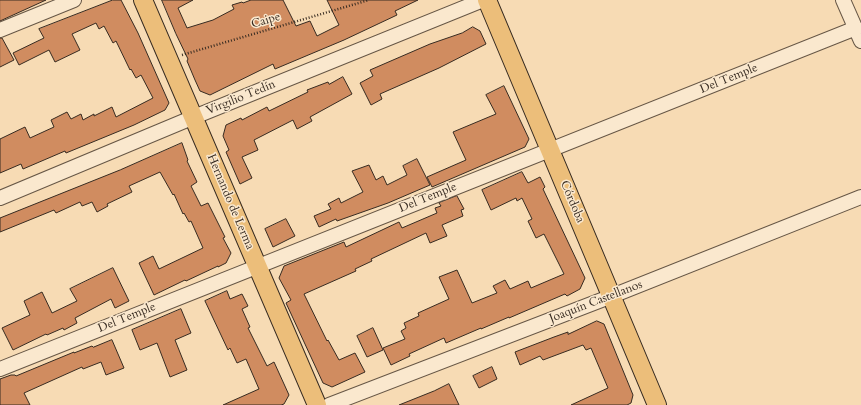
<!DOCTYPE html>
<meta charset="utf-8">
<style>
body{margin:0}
canvas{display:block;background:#f7dbb4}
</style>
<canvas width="861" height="405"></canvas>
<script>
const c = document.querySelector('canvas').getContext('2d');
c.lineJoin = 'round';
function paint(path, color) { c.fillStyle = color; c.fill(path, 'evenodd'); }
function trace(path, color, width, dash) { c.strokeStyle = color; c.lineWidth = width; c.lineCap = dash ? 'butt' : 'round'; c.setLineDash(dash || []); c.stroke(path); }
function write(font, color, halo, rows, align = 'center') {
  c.font = font + ' Cardo,serif'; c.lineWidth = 3; c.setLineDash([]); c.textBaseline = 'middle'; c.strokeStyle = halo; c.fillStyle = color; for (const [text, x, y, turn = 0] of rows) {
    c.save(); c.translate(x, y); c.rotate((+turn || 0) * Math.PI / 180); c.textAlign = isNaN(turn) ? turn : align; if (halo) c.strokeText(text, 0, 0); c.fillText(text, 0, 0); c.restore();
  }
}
const building = new Path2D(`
 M0,0H46L0,21Z
 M113,0H121L138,33L169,103L165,110L134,125L66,153L65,151L23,169L21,164L0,173V139L25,127L30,138L54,127L51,120L67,112L71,119L81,114L83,120L94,114V116L112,107L116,117L153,98L141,75L136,78L131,69L130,70L116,41L113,43L104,26L99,29L96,23L72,34L80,50L55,62L49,50L19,65L13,53L44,38L39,29Z
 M162,0H193L178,8L187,28L213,20L234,9L232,5L242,2L243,3L251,0H283L296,26L310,21L317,36L339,25L327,0H418L395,11L397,15L344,40L275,69L273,64L210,95L200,91L195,80L187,61L188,59L176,34Z
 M473,27L480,31L486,44L439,68L380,94L382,99L371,105L360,83L373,76L370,70L430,44L462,33Z
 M0,38H2L14,60L0,67Z
 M343,77L352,94L310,117L312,121L297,129L293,120L254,140L258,150L242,157L252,178L240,184L226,152L229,150L223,136L226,125L241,118L242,120L267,107L269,111L308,92L307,90L328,82L329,84Z
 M504,86L529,139L525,147L432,187L427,177L466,160L453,132L496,114L486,95Z
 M182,143L188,160L187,161L197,182L191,186L201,206L208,203L225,237L223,238L231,253L226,263L218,267V266L186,281L185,280L154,295L139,263L153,256L159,269L203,248L191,221L189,222L184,213L183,214L174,194L173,195L160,172L129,186L132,192L107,204L108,206L97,212L92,202L82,206L80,202L56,213L54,210L0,232V218L120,170Z
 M417,159L430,185L388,203L337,221L336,219L319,227L314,216L331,209L328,204L339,198L341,203L363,192L352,171L369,165L376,180L383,176L387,185L407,175L403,166Z
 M522,172L528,183L540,177L545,187L543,189L585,278L580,289L567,296L565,294L509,318V317L481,329V328L446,343L444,338L409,354L410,356L391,365L383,348L405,339L401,331L406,328L404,323L419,316L418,313L449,299L439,277L457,270L472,303L497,293L493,286L505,280L510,289L528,281L531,288L564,274L544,234L536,238L528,221L532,219L522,198L517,201L516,198L491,210L482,190Z
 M457,196L464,209L461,210L463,216L442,225L447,236L430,243L426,233L371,259L372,261L355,269L356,271L304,294L327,341L328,340L339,360L355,353L365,372L332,387L323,383L286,303L291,300L279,278L284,266L344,242L346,247L399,222L402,228L437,213L435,208L441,206L439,203Z
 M286,219L295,236L273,247L265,229Z
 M113,268L129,301L115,308L111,299L75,318L77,323L64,330L63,328L47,335L46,334L13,350L2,328L30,315L24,301L42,292L52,313L77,301L70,289Z
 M227,291L230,299L242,294L248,306L242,309L250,327L248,328L267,366L274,362L289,395L284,404L281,405H223L259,389L246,359L237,363L230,348L228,350L205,301Z
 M181,309L191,333L175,340L187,370L170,377L157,343L140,350L132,330Z
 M597,321L604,324L633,395L631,403L627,405H571L608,388L591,348L586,350L583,345L543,360L540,356L520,365L515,352L554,337L568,332V334Z
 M373,328L383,350L367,357L357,336Z
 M112,340L124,368L106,375L101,362L83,369L82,367L24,393L30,405H0V379L11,375H15L16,376L74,352V353L92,346L93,347Z
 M492,367L497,379L479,388L473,376Z
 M449,384L459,405H399L434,391Z`);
paint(building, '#d08c60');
trace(building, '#372b21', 1);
const minor = new Path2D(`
 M843,0L861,41
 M0,30L74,0
 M0,198L194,117L483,0
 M0,369L856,28
 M329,405L612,296L861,197`);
const major = new Path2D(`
 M143,0L317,405
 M487,0L657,405`);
trace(minor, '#675746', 16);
trace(major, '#372b21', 20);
trace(new Path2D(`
 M182,55L369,0`), '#372b21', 2.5, [1, 2]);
trace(minor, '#fae8ce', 14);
trace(major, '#ecbe7a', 18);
write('12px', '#372b21', '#fae8ce', [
 ["Caipe",266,21,-16],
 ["Del Temple",729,79,-22],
 ["Virgilio Tedín",241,98,-22],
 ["Del Temple",428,198,-22],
 ["Hernando de Lerma",230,202,67],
 ["Córdoba",572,202,67],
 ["Joaquín Castellanos",596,302,-21],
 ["Del Temple",127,318,-22]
]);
</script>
